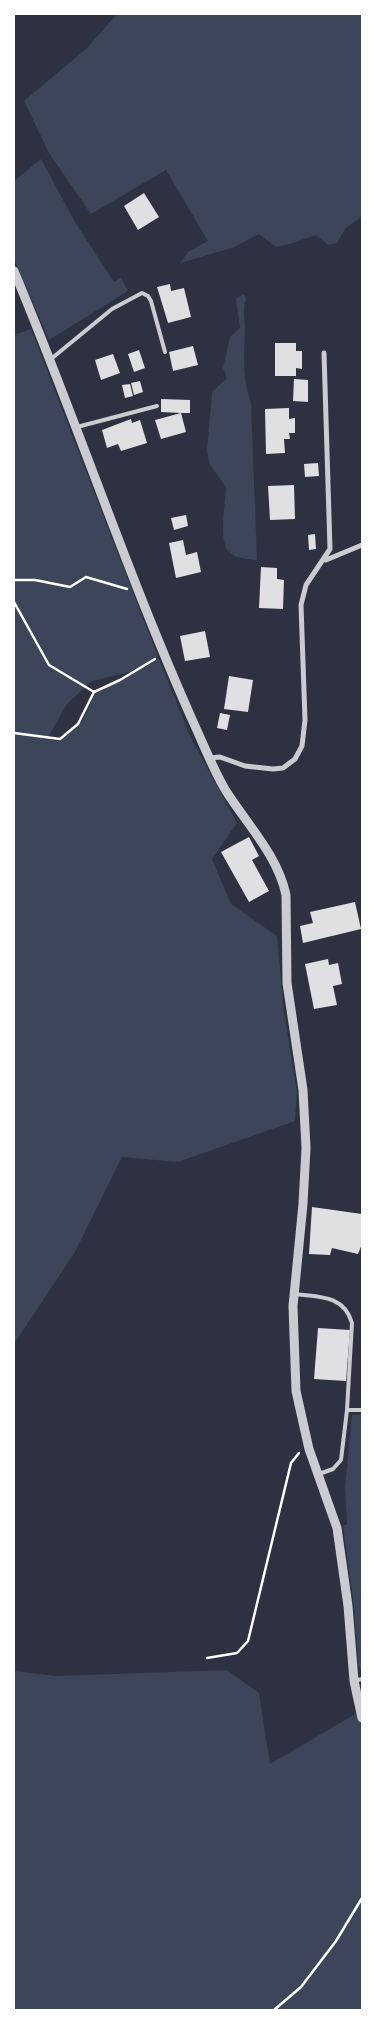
<!DOCTYPE html>
<style>
body{margin:0}
#map{position:relative;width:376px;height:2024px;overflow:hidden;background:#2d3142;font-family:Lora,serif}
canvas{display:block}
.frame{position:absolute;inset:0;border:15px solid #fff;pointer-events:none}
</style>
<div id="map">
<canvas width="376" height="2024"></canvas>
<div class="frame"></div>
</div>
<script>
const c = document.querySelector('canvas').getContext('2d');
c.lineJoin = 'round';
function paint(path, color) { c.fillStyle = color; c.fill(path, 'evenodd'); }
function trace(path, color, width, dash) { c.strokeStyle = color; c.lineWidth = width; c.lineCap = dash ? 'butt' : 'round'; c.setLineDash(dash || []); c.stroke(path); }
paint(new Path2D(`
 M117,14H362V216L345,229L337,243L328,245L316,235L290,244L276,247L259,234L232,248L180,263L188,252L208,241L166,170L91,214L49,153L24,101L87,48Z
 M41,159L75,222L114,282L121,278L128,291L49,340L14,259V181Z
 M244,294L246,299C242,310 245,319 245,330C244,355 242,379 251,403L257,560C249,559 237,559 230,553C217,541 226,503 226,487L210,465L207,451L212,392L227,378L223,368L230,337L240,328L236,299Z
 M31,329L158,657L130,672L92,681L67,704L47,739L58,741L63,738L83,720L95,693L159,659L191,738L237,823L212,859L231,904L277,936L284,1012L297,1092L295,1121L178,1162L122,1157L75,1252L14,1344V335Z
 M352,1415H362V1672L358,1665L354,1606L343,1526L347,1524L345,1487Z
 M227,1670L259,1693L270,1764L362,1710V2010H14V1671L56,1676Z`), '#3c4559');
paint(new Path2D(`
 M144,193L159,217L138,230L124,206Z
 M170,284L171,291L184,288L191,317L168,323L157,287Z
 M275,343H296V351H302V369L296,368V376H275Z
 M193,346L198,365L173,371L169,352Z
 M139,350L145,368L134,372L128,354Z
 M113,354L120,373L101,380L95,360Z
 M294,379L308,380V402L293,401Z
 M140,381L143,392L134,395L131,383Z
 M130,384L133,396L125,398L122,385Z
 M161,399L190,400V413H181L186,432L161,439L155,420L181,413L161,412Z
 M289,408V419L295,418V433H289L290,439H284L285,453L266,454L265,409Z
 M131,419L132,423L140,420L147,443L121,451L118,444L107,448L102,430Z
 M318,463L319,476L305,477L304,464Z
 M294,485L295,519L270,520L268,486Z
 M186,515L188,526L174,530L171,518Z
 M315,534L316,549L309,550L308,535Z
 M183,540L186,555L197,552L201,572L176,578L169,543Z
 M261,567L277,568V579L284,580L283,609L259,608Z
 M205,631L210,657L185,661L180,636Z
 M229,676L253,680L248,712L224,709Z
 M220,713L230,715L227,730L217,728Z
 M249,837L259,856L252,860L269,891L249,902L221,852Z
 M355,902L361,929L303,943L300,926L313,923L310,912Z
 M328,959L329,965L338,963L342,984L333,986L337,1005L314,1009L305,964Z
 M312,1207L362,1214V1244L358,1254L332,1248L330,1255L309,1254Z
 M318,1328L350,1330L346,1381L314,1379Z`), '#e0e0e3');
trace(new Path2D(`
 M14,580H35L70,587L86,577L127,589
 M14,602L49,665L94,692L120,680L155,659
 M14,733L60,739L78,724L94,692
 M207,1658L237,1653L248,1641L291,1463L299,1453
 M274,2010L301,1987L336,1941L362,1898`), '#fff', 2.5);
trace(new Path2D(`
 M51,359L112,309L142,293L148,296L151,301L165,352
 M77,427L157,406
 M294,1294C319,1297 344,1295 352,1323L347,1410
 M319,1474L333,1469L341,1460L347,1410H362
 M354,1681L362,1679`), '#caccd0', 4);
trace(new Path2D(`
 M326,560L362,545
 M209,758L220,757L245,766L273,769L283,768L295,759L302,746L305,720L301,605L306,585L330,549L324,353`), '#caccd0', 5);
trace(new Path2D(`
 M14,271C77,421 128,577 195,726C205,748 214,771 226,791C247,824 278,856 286,895L287,983L303,1090L306,1148L303,1204L293,1306L296,1391L309,1449L337,1528L348,1606L354,1681L362,1718`), '#caccd0', 9);
</script>
